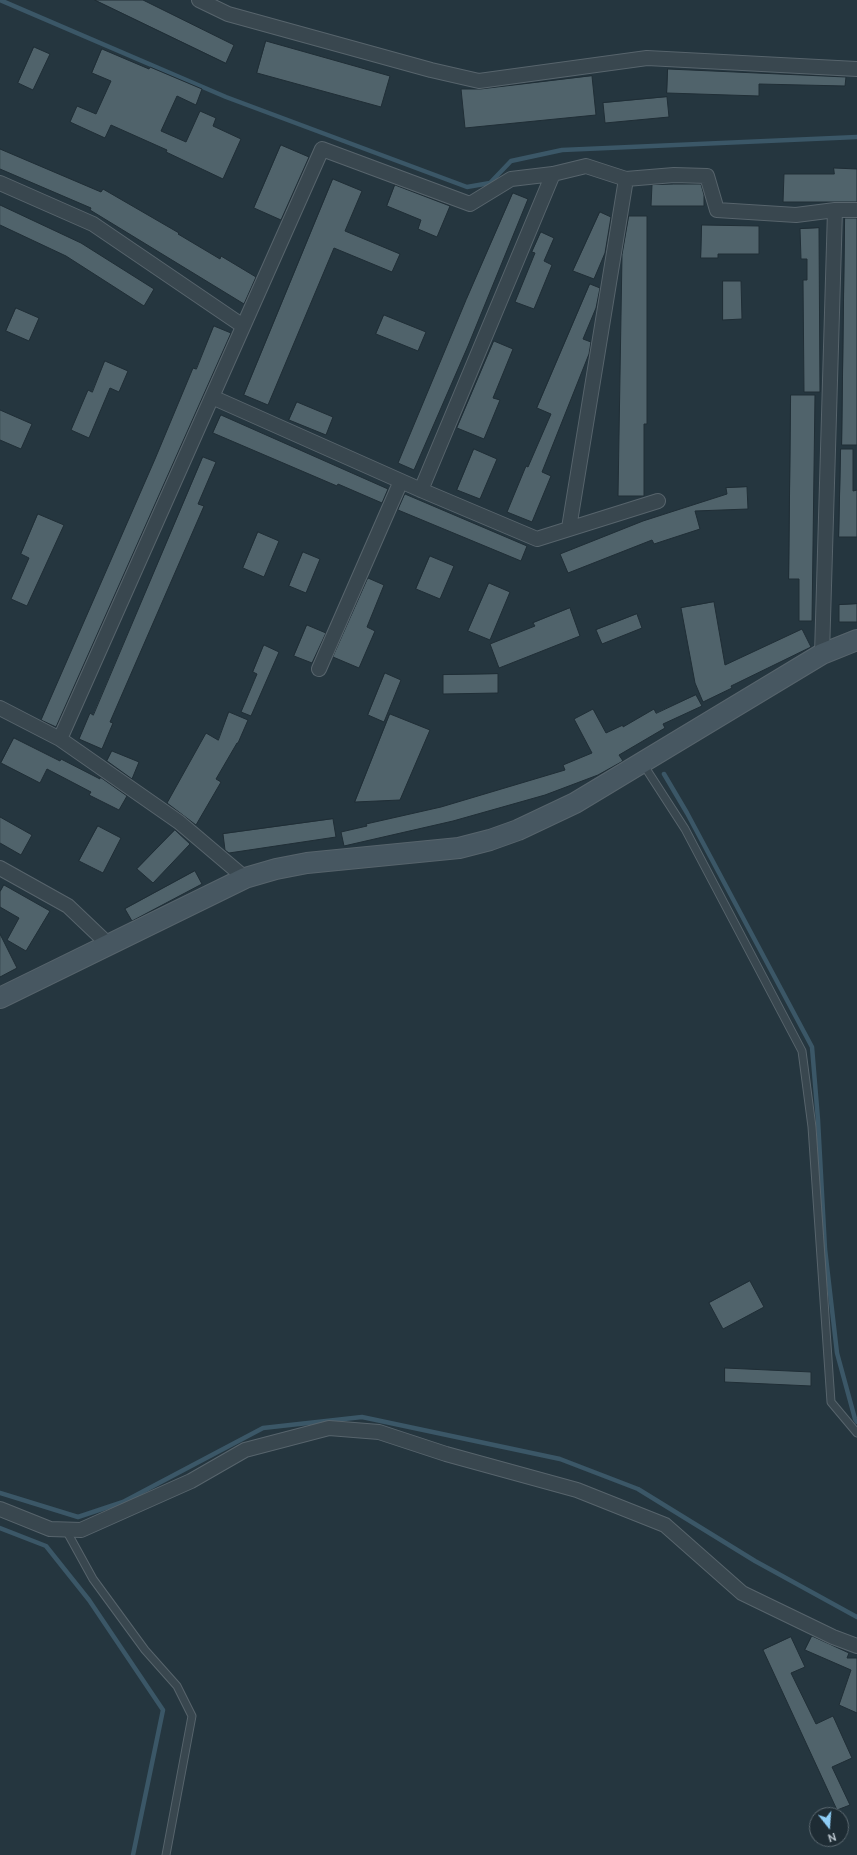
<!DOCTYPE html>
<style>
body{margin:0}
#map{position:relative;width:857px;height:1855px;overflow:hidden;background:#25363f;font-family:Ubuntu,sans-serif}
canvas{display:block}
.north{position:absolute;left:809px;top:1807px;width:40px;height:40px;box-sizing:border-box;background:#1e2c34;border:1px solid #5b6870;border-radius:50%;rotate:163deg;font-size:11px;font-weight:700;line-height:16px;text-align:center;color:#b6c1c9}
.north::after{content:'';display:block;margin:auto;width:14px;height:18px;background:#8ecdf6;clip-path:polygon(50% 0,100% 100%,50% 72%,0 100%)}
</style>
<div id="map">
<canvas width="857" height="1855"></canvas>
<div class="north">N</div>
</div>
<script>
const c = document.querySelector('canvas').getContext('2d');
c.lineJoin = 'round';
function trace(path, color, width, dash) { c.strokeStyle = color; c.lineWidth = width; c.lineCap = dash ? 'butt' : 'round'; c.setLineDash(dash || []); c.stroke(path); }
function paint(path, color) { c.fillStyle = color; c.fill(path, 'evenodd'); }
trace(new Path2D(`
 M0,0L226,97L467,187L490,183L511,161L562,150L857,137
 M664,774L687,813L812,1047L818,1120L825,1249L837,1353L855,1419L857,1422
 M0,1493L78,1517L123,1502L263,1428L362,1417L560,1459L638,1489L755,1561L857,1617
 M0,1528L46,1546L89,1600L163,1710L133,1855`), '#3b5767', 4.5);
const building = new Path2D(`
 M95,0H143L234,45L226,63Z
 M266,41L390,76L381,107L257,73Z
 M34,47L50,54L33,90L18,83Z
 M102,49L149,69L150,67L202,89L196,105L177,96L161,131L186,142L200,111L216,118L213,126L241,139L223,179L166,152L167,150L111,125L105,138L70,122L77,106L96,114L111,81L92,73Z
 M668,69L846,77L845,86L759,84V96L667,93Z
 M592,76L596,115L465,128L461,89H480Z
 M667,97L669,117L605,123L603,103Z
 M281,145L309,157L281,220L254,208Z
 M0,149L101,192L103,189L179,233L178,234L220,259L221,256L256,277L244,304L90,210L91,208L0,169Z
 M834,168L857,169V202H783L784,174H834Z
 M333,179L362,191L345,231L400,254L392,272L334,248L268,405L244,395Z
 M674,184H701L704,195V206H651L652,185Z
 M395,185L450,206L437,237L418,229L421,220L387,206Z
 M513,193L528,199L468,346L414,470L398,463L466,300Z
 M0,205L81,243L154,289L144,306L66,256L0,225Z
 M600,212L611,217L605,253L594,279L573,271Z
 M629,216H647V424H644V496H618L622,255Z
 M845,218H857V445H842Z
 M702,225L759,226V254H718V258H701Z
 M819,228L820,392H804L803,280H807V259H801L800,229Z
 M541,232L554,238L544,261L552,265L534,309L515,302L535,253L532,252Z
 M723,281H741L742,319L723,320Z
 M590,284L600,288L596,308L583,339L591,342L589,354L542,472L551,476L532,522L507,512L526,466L528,467L551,414L537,408Z
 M16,308L39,318L29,341L6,331Z
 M384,315L426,332L418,351L376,334Z
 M214,326L231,333L56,727L41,720L155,459L193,368L196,369Z
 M494,341L513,349L493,398L500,400L484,439L457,428Z
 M105,361L128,371L119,392L110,388L89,438L71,430L88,390L92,392Z
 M791,395H815L812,621H799V579H789Z
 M297,402L333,417L326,435L289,420Z
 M0,410L32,424L21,449L0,440Z
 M221,415L388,489L382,503L338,484L337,486L213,433Z
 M474,449L497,459L480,499L457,490Z
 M841,449H853V491L857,490V537H839Z
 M203,457L216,462L198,504L204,506L110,722L113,723L102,749L79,739L90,713L93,715Z
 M747,487L748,509L695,511L700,529L654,544L652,540L568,573L560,554L643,521L727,494L726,488Z
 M405,494L527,546L521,561L398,510Z
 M38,514L64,525L27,606L11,599L29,558L21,554Z
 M258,532L279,541L264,577L243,568Z
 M303,552L320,559L306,593L289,586Z
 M430,556L454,566L440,599L416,589Z
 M368,578L384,585L367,627L375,631L359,668L333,657Z
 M489,583L510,592L490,640L468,631Z
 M714,602L725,665L802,629L811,647L731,686L732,688L703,702L695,683L681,608Z
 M857,604V622H839V605Z
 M570,608L580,636L499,668L490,644L535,626L533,623Z
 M637,614L642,628L602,644L596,630Z
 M307,625L326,633L312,663L294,656Z
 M264,645L279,652L251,716L241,712L257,674L253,672Z
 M385,673L401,680L384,722L368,715Z
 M498,674V693L443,694V675Z
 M696,695L702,706L663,724L665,728L619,755L623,761L598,775L545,795L453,821L344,846L341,832L367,826L366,824L441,807L565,770L563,765L592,753L574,719L593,709L606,733L623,725V727L654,709L656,713Z
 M229,712L248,720L238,743H237L216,779L221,782L196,825L167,803L206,733L218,740Z
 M390,714L430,730L400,800L355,802Z
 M14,738L60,761L61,759L100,779V777L127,796L119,810L89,795L91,792L47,769L40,783L1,763Z
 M112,751L139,762L132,779L107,761Z
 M0,817L32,835L21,855L0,843Z
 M333,819L336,837L229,853L225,850L223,834Z
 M98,826L121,838L103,873L79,861Z
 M175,830L190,844L153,883L137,869Z
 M195,871L202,884L132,921L125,909Z
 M4,885L50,911L26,951L7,940L19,918L0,907V892Z
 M0,934L17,968L0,977Z
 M750,1281L764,1307L723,1329L709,1303Z
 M725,1368L811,1372V1386L725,1382Z
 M812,1636L849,1653L847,1658H857V1713L839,1705L851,1670L805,1650Z
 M791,1637L805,1667L791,1673L816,1724L833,1716L852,1758L832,1767L850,1805L837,1810L763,1650Z`);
paint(building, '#50636b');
trace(building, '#202e36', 1);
const lane = new Path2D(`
 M643,764L685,829L802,1051L812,1127L831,1402L857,1433
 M66,1530L93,1579L145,1650L177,1686L192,1716L166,1855`);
const street = new Path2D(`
 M199,0L228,14L431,70L479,81L647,58L857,69
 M0,183L93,224L243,326
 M212,397L421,490L537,539L658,501
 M421,490L553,174
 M569,528L626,179
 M822,654L835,210
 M319,669L401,481
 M0,708L60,739L179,822L245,878
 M60,739L322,149L470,204L511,179L553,174L586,166L626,179L674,175L707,176L717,210L796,215L835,210H857
 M0,868L68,906L109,945
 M0,1509L50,1529L81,1530L191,1481L245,1450L329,1428L379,1432L446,1454L577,1490L665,1525L742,1593L833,1637L857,1646`);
const secondary = new Path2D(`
 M0,998L245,878L276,869L307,863L459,848L490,840L518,830L575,803L822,654L857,640`);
trace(lane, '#57646c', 9);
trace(street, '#57646c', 16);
trace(secondary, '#57646c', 22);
trace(lane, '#39474f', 7);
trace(street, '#39474f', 14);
trace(secondary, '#475761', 20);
</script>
